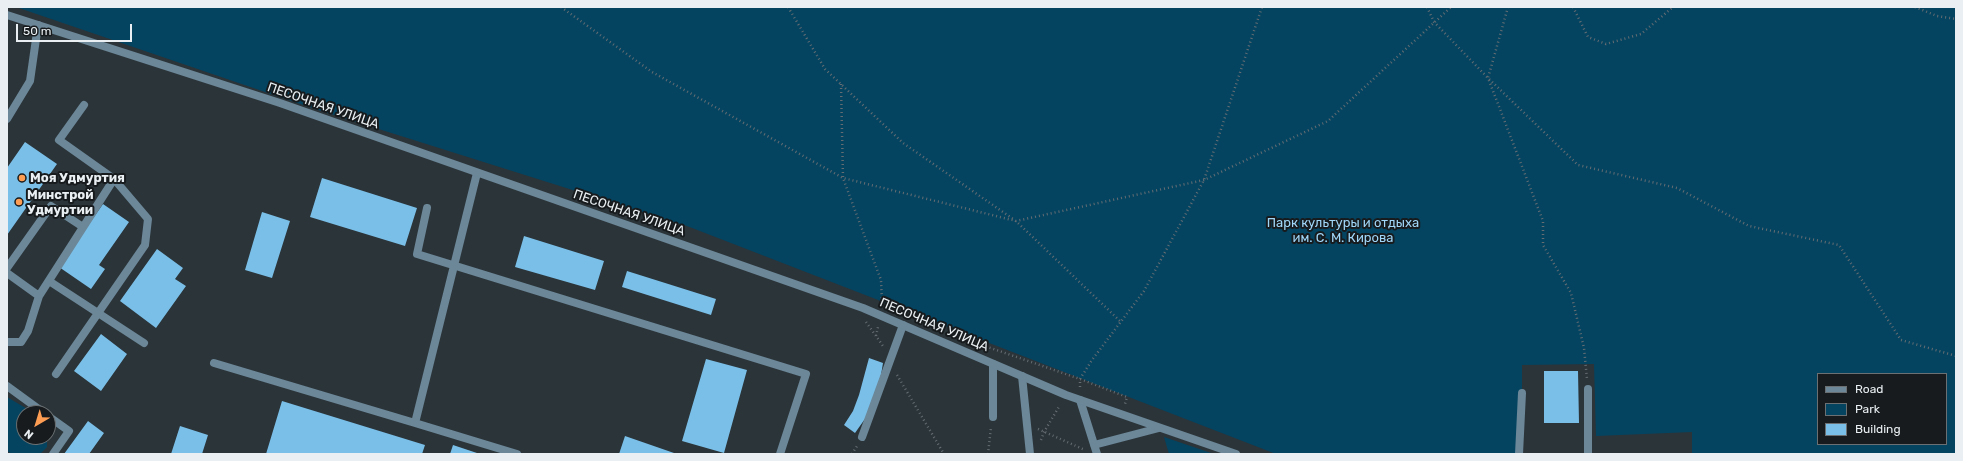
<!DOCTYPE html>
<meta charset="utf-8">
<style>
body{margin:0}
#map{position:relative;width:1963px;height:461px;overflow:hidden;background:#2b3439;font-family:Rubik,sans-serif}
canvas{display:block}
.frame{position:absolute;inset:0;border:8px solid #e9eff2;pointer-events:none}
.legend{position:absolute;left:1817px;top:373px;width:130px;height:72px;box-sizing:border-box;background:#171b1d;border:1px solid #6b7072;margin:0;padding:5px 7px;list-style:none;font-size:12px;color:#e9eff2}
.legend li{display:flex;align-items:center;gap:8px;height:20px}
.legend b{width:20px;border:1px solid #6b7072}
.north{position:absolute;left:16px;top:405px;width:40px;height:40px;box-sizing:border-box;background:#171b1d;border:1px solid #6b7072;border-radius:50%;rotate:218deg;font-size:11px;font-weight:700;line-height:16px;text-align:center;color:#e9eff2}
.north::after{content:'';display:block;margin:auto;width:14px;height:18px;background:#fd9d54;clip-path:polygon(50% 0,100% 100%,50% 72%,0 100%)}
.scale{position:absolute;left:16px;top:24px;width:116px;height:18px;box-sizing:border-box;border:2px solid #e9eff2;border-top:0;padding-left:5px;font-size:12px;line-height:14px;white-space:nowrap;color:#e9eff2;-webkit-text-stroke:3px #171b1d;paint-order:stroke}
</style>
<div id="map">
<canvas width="1963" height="461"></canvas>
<div class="frame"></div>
<ul class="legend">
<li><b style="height:5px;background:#6b8798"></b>Road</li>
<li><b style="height:11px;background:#044461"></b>Park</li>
<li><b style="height:11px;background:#7abfe8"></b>Building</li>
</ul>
<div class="north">N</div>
<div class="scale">50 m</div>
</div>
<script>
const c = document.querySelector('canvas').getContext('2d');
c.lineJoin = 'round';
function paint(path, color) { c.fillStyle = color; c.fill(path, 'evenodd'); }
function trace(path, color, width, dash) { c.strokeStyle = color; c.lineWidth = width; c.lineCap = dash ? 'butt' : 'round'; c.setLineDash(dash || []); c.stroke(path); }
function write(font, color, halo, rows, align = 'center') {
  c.font = font + ' Rubik,sans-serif'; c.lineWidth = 4; c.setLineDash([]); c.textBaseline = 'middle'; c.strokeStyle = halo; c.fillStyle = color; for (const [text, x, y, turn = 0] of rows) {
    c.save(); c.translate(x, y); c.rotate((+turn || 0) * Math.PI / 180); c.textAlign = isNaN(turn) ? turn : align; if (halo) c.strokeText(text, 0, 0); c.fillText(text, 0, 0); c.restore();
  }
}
paint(new Path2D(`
 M16,7H1956V454H1692V432L1596,436L1594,364L1522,365V454H1276L687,226L312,108ZM1818,374H1946V444H1818Z
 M7,397L34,413H24V437H47V447L40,454H12L7,451Z
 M1164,437L1214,454H1169Z`), '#044461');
paint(new Path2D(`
 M25,142L57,164L7,235V168Z
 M322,178L417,208L405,246L310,217Z
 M103,204L129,222L99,265L105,269L91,289L59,267Z
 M262,212L290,221L272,278L245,270Z
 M524,236L604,261L595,290L515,267Z
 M157,249L183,268L175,279L186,286L156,328L120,301Z
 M627,271L716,299L711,315L622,287Z
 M101,334L127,354L101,391L74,371Z
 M869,358L883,363L881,375L867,416L855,433L844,425L853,411L859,395Z
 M706,359L747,370L724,453L682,441Z
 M1544,371H1578L1579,423H1544Z
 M282,401L425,445L422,454H266Z
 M88,421L104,433L89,454H64Z
 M180,426L208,435L202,454H171Z
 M625,436L674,453L673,454H619Z
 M453,445L480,454H450Z`), '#7abfe8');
trace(new Path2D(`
 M561,7L652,72L843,178L1016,221L1204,180L1328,121L1451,7
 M788,7L825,69L903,143L1016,221L1121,322
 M1427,7L1434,22L1488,78L1578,165L1677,188L1749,226L1839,245L1901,340L1956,356
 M1508,7L1488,78L1543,221V245L1571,293L1584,348L1587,379
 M1573,7L1588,37L1606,44L1641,34L1673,7
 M1915,7L1937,16L1956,19
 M841,84L843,178L881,280L882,304
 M866,322L883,346
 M876,336L878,327
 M982,345L1080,379L1127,397L1125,404
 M897,375L944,454
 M1080,387V379L1092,360L1144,291L1204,180L1262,7
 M1038,429L1085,450
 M1041,440L1044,432L1060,405
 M852,454L857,446
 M988,454L991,427`), '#656d72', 2.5, [1, 3]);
trace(new Path2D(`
 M7,119L30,81L38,25
 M477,173L415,423L517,454
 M427,208L417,254L806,374L780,454
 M7,268L51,206L83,227
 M7,273L39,296
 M49,281L144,343
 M7,342H21L28,331L39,296L114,179L59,140L84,105
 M214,363L415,423
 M56,374L145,245L148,219L114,179
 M1022,376L1030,454
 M7,386L44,413
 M1588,389V454
 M1080,400L1097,454
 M48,416L69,431L53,454
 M993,417V364
 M862,437L903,325
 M1094,445L1159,428
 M1519,454L1522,393`), '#6b8798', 8);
trace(new Path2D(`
 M7,15L280,103L863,308L1066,395L1236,454`), '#6b8798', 8);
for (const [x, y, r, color] of [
 [22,178,4,"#fd9d54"],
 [19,202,4,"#fd9d54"]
]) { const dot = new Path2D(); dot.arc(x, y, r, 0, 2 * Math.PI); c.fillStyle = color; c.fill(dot); trace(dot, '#171b1d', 1.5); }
write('13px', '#e9eff2', '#171b1d', [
 ["ПЕСОЧНАЯ УЛИЦА",323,106,19],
 ["ПЕСОЧНАЯ УЛИЦА",629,213,19],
 ["ПЕСОЧНАЯ УЛИЦА",934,325,23]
]);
write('bold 13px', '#e9eff2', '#171b1d', [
 ["Моя Удмуртия",30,178],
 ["Минстрой",27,195],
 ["Удмуртии",27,210]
], 'left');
write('13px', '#a0d6f8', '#171b1d', [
 ["Парк культуры и отдыха",1343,223],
 ["им. С. М. Кирова",1343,238]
]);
</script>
